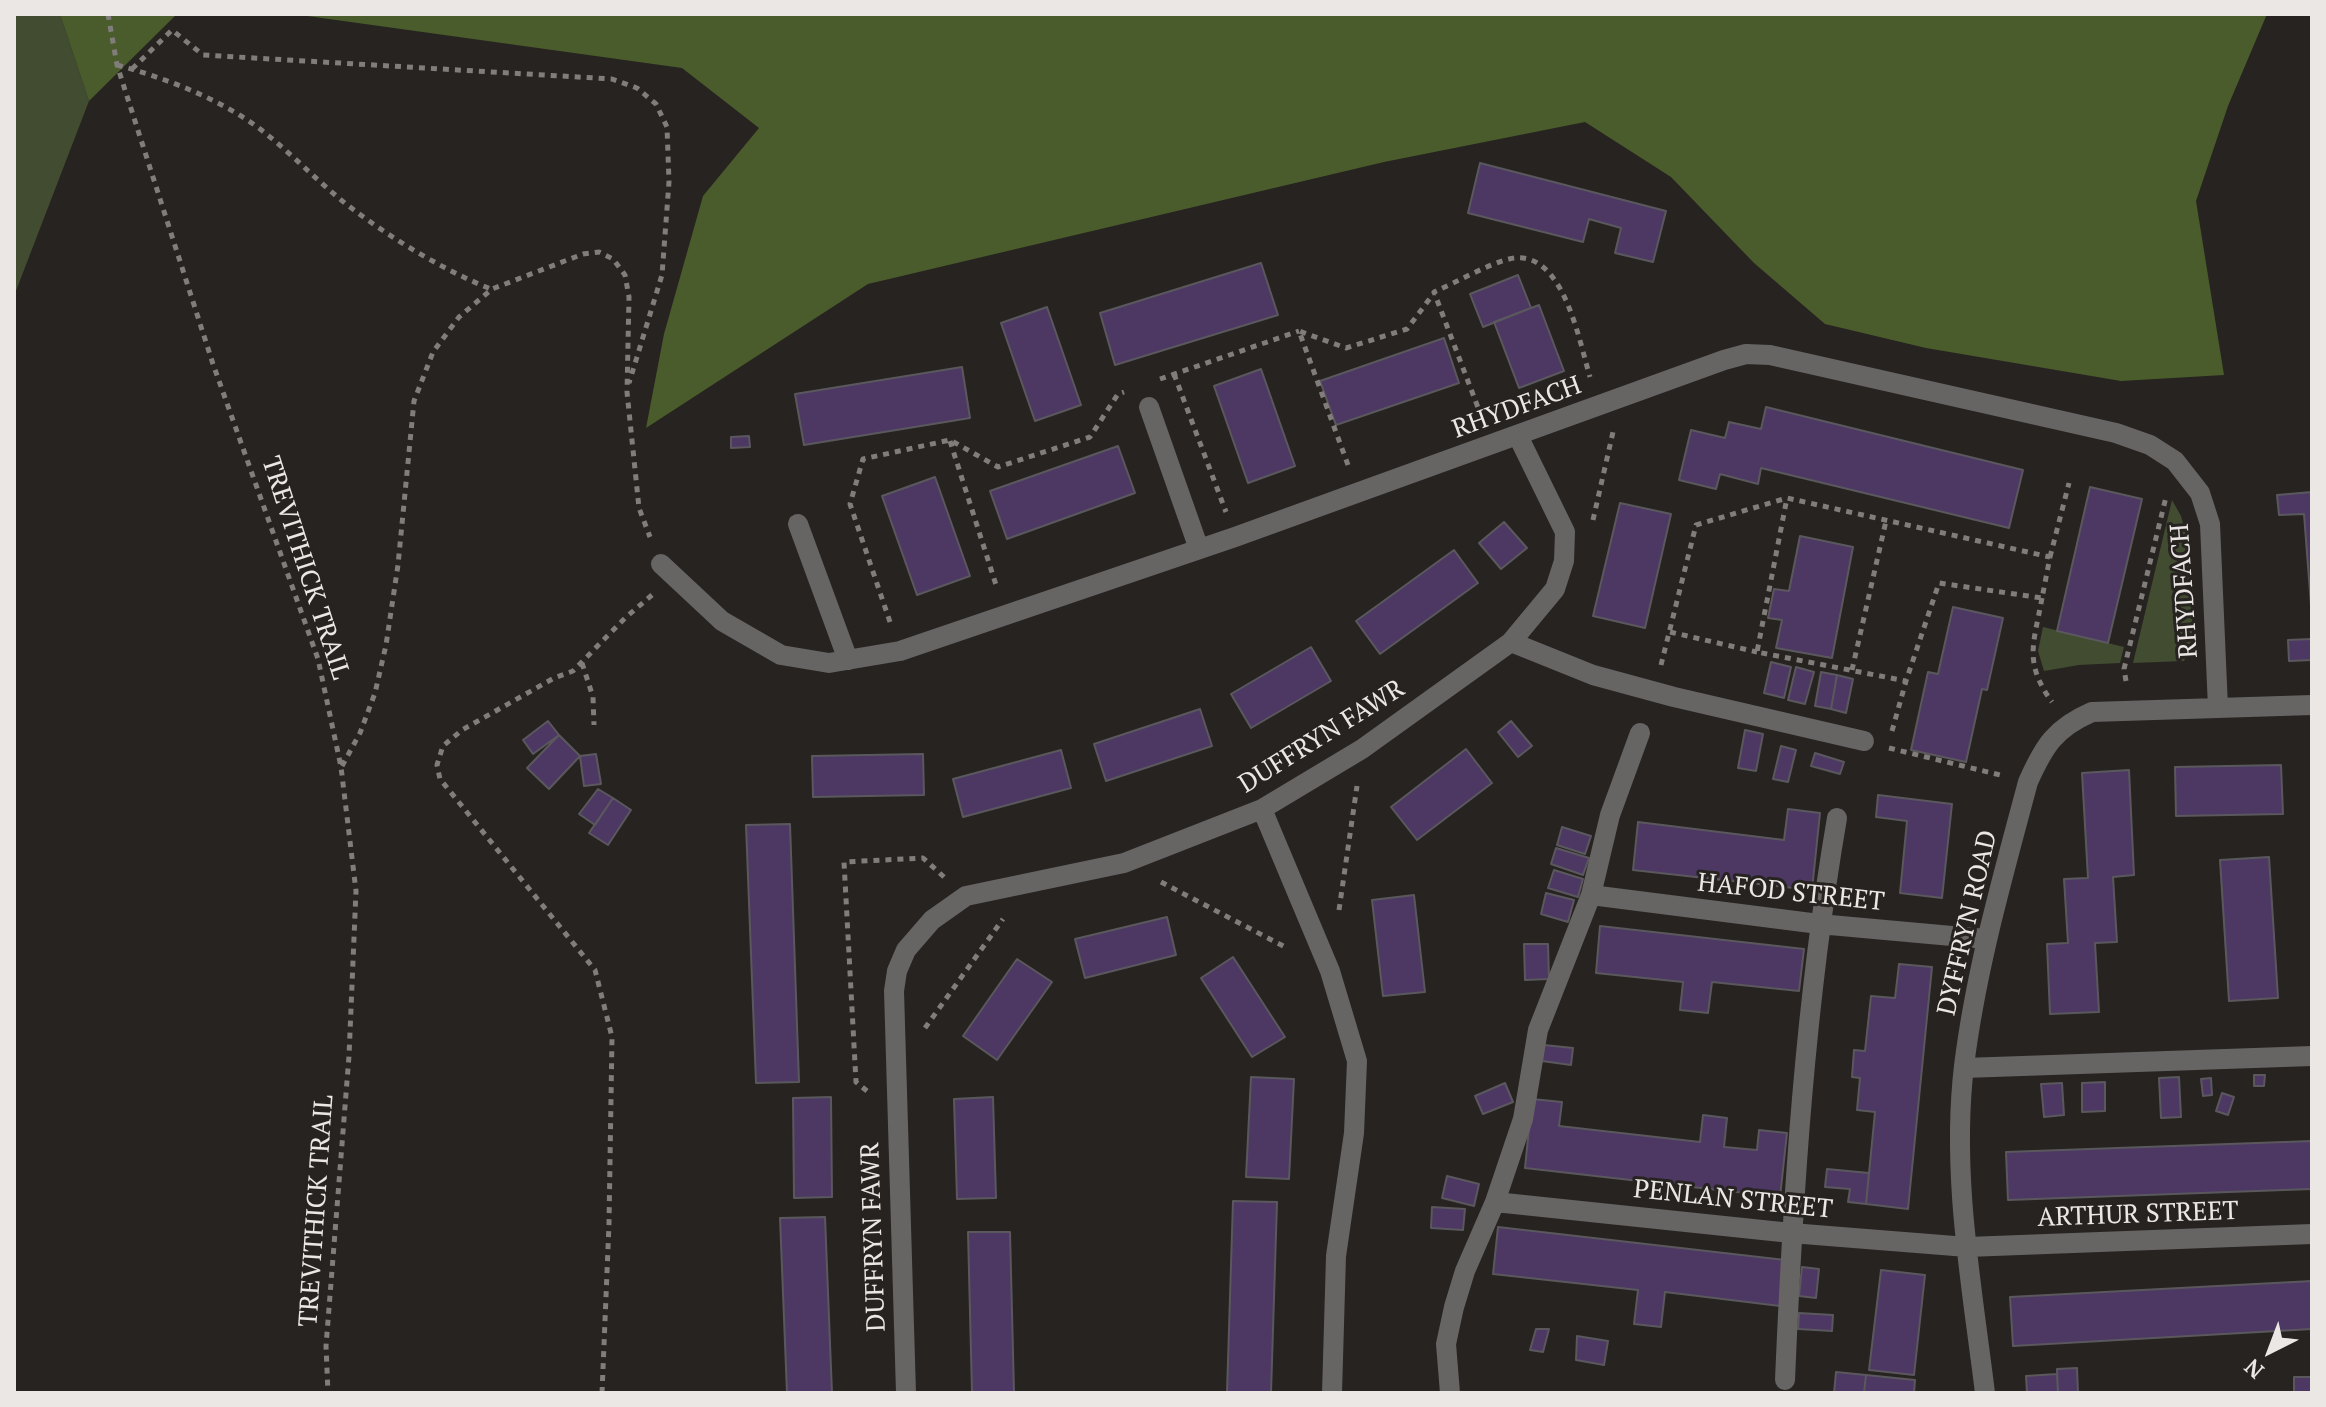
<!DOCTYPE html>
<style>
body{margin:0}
#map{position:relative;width:2326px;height:1407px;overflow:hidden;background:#272321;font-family:"PT Serif",serif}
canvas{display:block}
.frame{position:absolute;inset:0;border:16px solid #eae7e5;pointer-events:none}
.north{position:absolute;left:2230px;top:1311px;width:80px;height:80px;-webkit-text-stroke:6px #272321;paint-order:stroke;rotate:222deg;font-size:22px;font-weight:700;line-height:32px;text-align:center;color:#eae7e5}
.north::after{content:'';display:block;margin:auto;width:28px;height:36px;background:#eae7e5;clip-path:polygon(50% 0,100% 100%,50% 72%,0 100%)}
</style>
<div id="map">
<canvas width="2326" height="1407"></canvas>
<div class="frame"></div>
<div class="north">N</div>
</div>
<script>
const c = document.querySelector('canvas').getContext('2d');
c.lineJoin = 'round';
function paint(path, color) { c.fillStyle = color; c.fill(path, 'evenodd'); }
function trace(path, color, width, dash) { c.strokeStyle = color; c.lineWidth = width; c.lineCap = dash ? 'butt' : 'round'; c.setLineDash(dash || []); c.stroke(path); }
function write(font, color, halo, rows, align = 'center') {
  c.font = font + ' "PT Serif",serif'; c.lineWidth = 6; c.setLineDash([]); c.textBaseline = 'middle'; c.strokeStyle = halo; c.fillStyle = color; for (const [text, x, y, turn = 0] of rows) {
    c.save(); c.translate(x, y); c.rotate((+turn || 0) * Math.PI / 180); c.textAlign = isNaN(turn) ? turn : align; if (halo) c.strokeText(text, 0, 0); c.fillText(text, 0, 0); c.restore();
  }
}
paint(new Path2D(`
 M14,14H60L89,101L14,296Z
 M2172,500L2181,516L2188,541L2193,589L2192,645L2184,661L2133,663Z
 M2043,627L2124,647L2120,663L2079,665L2044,671L2038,651Z`), '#414c30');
paint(new Path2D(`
 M60,14H177L89,101Z
 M293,14H2267L2228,106L2196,201L2224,375L2121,381L1926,348L1825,324L1754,263L1671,177L1585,122L1384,162L868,284L646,428L664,334L703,196L759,128L682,68Z`), '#4a5c2b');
const building = new Path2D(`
 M1480,163L1666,211L1653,262L1615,253L1621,228L1589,219L1583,242L1468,213Z
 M1261,263L1278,315L1115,365L1100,313Z
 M1518,275L1531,308L1483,327L1470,294Z
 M1539,305L1564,371L1519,388L1494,322Z
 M1047,307L1081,405L1035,421L1001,323Z
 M1444,338L1459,383L1336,425L1320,381Z
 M962,367L970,418L804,445L795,394Z
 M1261,369L1295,466L1248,483L1214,386Z
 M1766,407L2023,470L2009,528L1761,468L1758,484L1720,474L1716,489L1679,480L1691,430L1725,438L1729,422L1761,429Z
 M749,436L750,447L731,448V437Z
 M1118,446L1135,493L1007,539L990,491Z
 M935,477L970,576L917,595L882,496Z
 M2090,487L2142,499L2108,643L2057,631Z
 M2312,492V618L2304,514L2279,515L2277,495Z
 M1620,503L1671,514L1645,628L1593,616Z
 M1504,522L1527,548L1501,569L1479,543Z
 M1800,536L1853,547L1832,658L1776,648L1782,620L1768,618L1774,589L1789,591Z
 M1454,550L1478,583L1380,654L1356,621Z
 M1953,607L2003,618L1987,690L1982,689L1966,762L1911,750L1928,672L1938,674Z
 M2312,639V660L2289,661L2288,640Z
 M1311,647L1331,681L1251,728L1231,694Z
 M1771,662L1791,667L1784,698L1764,693Z
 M1796,667L1814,672L1805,704L1788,700Z
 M1821,672L1837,675L1831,709L1815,706Z
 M1837,675L1853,679L1846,713L1831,709Z
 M1200,709L1212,746L1106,781L1094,744Z
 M548,721L559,735L533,754L523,740Z
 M1511,721L1532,746L1518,757L1498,732Z
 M1745,730L1763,734L1756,771L1738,768Z
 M559,735L580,756L549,789L527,768Z
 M1781,746L1796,750L1788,782L1773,779Z
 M1466,749L1492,783L1417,840L1391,807Z
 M1061,750L1071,788L963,817L953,779Z
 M1815,753L1844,762L1840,774L1811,766Z
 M596,754L601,784L584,786L580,756Z
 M923,754L924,795L813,797L812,756Z
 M2281,765L2283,814L2176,816L2175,767Z
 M2129,770L2134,875L2113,877L2117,942L2095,943L2099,1012L2050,1014L2047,944L2068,943L2064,879L2088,878L2082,773Z
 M598,789L613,798L595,825L579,814Z
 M1878,795L1952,804L1942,898L1900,893L1907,821L1876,817Z
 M613,798L631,810L608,845L589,833Z
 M1788,809L1820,813L1812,890L1633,870L1638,822L1784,840Z
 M790,824L799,1082L756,1083L746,825Z
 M1562,827L1591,836L1585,854L1557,845Z
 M1556,848L1589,858L1583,875L1551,864Z
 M2269,857L2278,998L2229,1001L2220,860Z
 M1554,870L1583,879L1578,897L1548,888Z
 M1546,893L1574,900L1568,922L1541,914Z
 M1414,895L1425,992L1383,996L1372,900Z
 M1167,917L1176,955L1085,978L1075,939Z
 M1600,926L1804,949L1799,991L1712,982L1708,1013L1680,1010L1683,982L1596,973Z
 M1524,944H1548L1549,979L1525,980Z
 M1233,957L1285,1037L1252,1057L1201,978Z
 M1017,959L1052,982L997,1060L963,1036Z
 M1899,964L1932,967L1908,1209L1866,1204L1875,1112L1857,1110L1860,1078L1852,1077L1854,1050L1865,1051L1871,996L1895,998Z
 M1544,1045L1573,1048L1571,1065L1542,1061Z
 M2254,1075H2265L2264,1086H2254Z
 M1251,1077L1294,1079L1289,1179L1246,1177Z
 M2179,1077L2181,1117L2161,1118L2159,1078Z
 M2211,1078L2212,1095L2203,1096L2201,1079Z
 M2105,1082V1111L2082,1112V1083Z
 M1505,1083L1513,1102L1483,1114L1475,1096Z
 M2062,1083L2064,1115L2044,1117L2041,1084Z
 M2222,1093L2234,1097L2228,1115L2216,1111Z
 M831,1097L832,1197L794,1198L793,1098Z
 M993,1097L996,1198L957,1199L954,1099Z
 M1532,1099L1562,1102L1559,1126L1700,1142L1703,1115L1727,1118L1724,1147L1757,1150L1759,1130L1787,1133L1780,1197L1525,1168Z
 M2312,1141V1189L2008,1200L2006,1152Z
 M1827,1169L1869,1173L1866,1204L1848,1202L1850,1189L1825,1187Z
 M1447,1176L1479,1184L1474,1206L1442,1198Z
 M1233,1201L1277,1202L1271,1393H1227Z
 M1432,1207L1465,1209L1463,1230L1431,1228Z
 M825,1217L832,1393H787L780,1218Z
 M1498,1227L1785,1260L1780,1306L1665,1292L1661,1327L1634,1324L1638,1290L1493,1274Z
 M968,1232H1010L1014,1393H972Z
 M1802,1267L1819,1269L1816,1298L1799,1296Z
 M1881,1270L1925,1275L1914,1375L1869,1370Z
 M2312,1281V1329L2013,1346L2010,1297Z
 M1799,1313L1833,1315L1832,1331L1798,1329Z
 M1536,1329H1549L1543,1352L1530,1350Z
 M1577,1336L1608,1341L1604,1365L1576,1360Z
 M2077,1368L2078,1393H2058L2057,1369Z
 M1836,1372L1866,1375L1864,1393H1834Z
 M2057,1374L2058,1393H2027L2026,1376Z
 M1866,1375L1915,1380L1914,1393H1864Z
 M2294,1377H2312V1393H2294Z`);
paint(building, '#4c3863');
trace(building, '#5a585d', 2);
trace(new Path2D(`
 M108,14L117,65L213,364L318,659L341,767L356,891L349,1056L326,1346L328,1393
 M117,65C165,78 215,97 256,126C290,151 319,184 354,210C394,240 445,271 491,289
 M132,69L172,30L203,55L612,79L637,88L656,104L667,127L669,182L662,275L629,383
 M1174,374L1226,512
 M1160,379L1299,331
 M1482,418L1434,292C1457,282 1486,265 1509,259C1563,246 1579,341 1590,377
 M950,441L997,588
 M1348,465L1299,331L1346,348L1407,329L1434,293
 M1593,520L1613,432
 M2050,557L2069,483
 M2042,598C2034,643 2023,662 2052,702
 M890,622L850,504L863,459L950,440L998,467L1090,437L1118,394L1124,392
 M1670,632L1757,652
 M582,663L593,697L594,725
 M1661,665L1696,525L1787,498
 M1852,670L1886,521
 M2126,681L2124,669L2166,497
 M1892,731L1906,681L1939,583L2042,598L2050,557L1787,498L1757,652L1906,681
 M1889,748L2000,775
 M342,766L360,733L375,693L386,645L398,565L414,401L433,352L459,317L492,289L583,254L599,252L613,259L625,275L629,297L627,392L639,508L650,537
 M1161,882L1287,948
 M1339,910L1357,786
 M925,1028L1003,919
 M867,1091L856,1082L844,862L923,858L944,877
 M602,1393L609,1224L612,1037L595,970L440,779L437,765L443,746L462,730L554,678L573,671L625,618L652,595`), '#817d7b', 5, [6, 6]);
trace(new Path2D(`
 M1149,407L1199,549
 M798,524L848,660
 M661,564L722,621L781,655L829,663L900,651L1235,537L1724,360L1746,354L1770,355L2116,433L2150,445L2175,461L2200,493L2210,524L2218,708
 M1511,642L1593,675L1674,697L1864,741
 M1262,809L1330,971L1357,1061L1354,1133L1336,1256L1332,1393
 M1591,895L1819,924L1985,939
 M1964,1068L2312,1056
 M1495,1202L1791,1233L1967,1247L2312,1234
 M1785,1380C1793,1192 1805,1004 1837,818
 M906,1393L894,991L897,971L906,950L932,920L966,896L1124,863L1262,809L1362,749L1511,642L1555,589L1564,561L1565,532L1518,436
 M1450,1393L1446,1344L1454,1307L1465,1271L1495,1202L1523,1119L1538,1030L1591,895L1610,815L1640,733
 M1985,1393C1972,1286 1951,1175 1964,1066C1976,969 2003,876 2028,782C2044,746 2055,728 2092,712L2312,705`), '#676464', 20);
write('26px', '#eae7e5', '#272321', [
 ["RHYDFACH",1517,408,-20],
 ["TREVITHICK TRAIL",305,568,72],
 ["RHYDFACH",2185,591,-94],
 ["DUFFRYN FAWR",1322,737,-32],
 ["HAFOD STREET",1791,893,6],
 ["DYFFRYN ROAD",1968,923,-77],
 ["PENLAN STREET",1733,1200,6],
 ["TREVITHICK TRAIL",317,1211,-86],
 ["ARTHUR STREET",2138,1215,-2],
 ["DUFFRYN FAWR",874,1237,-92]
]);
</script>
